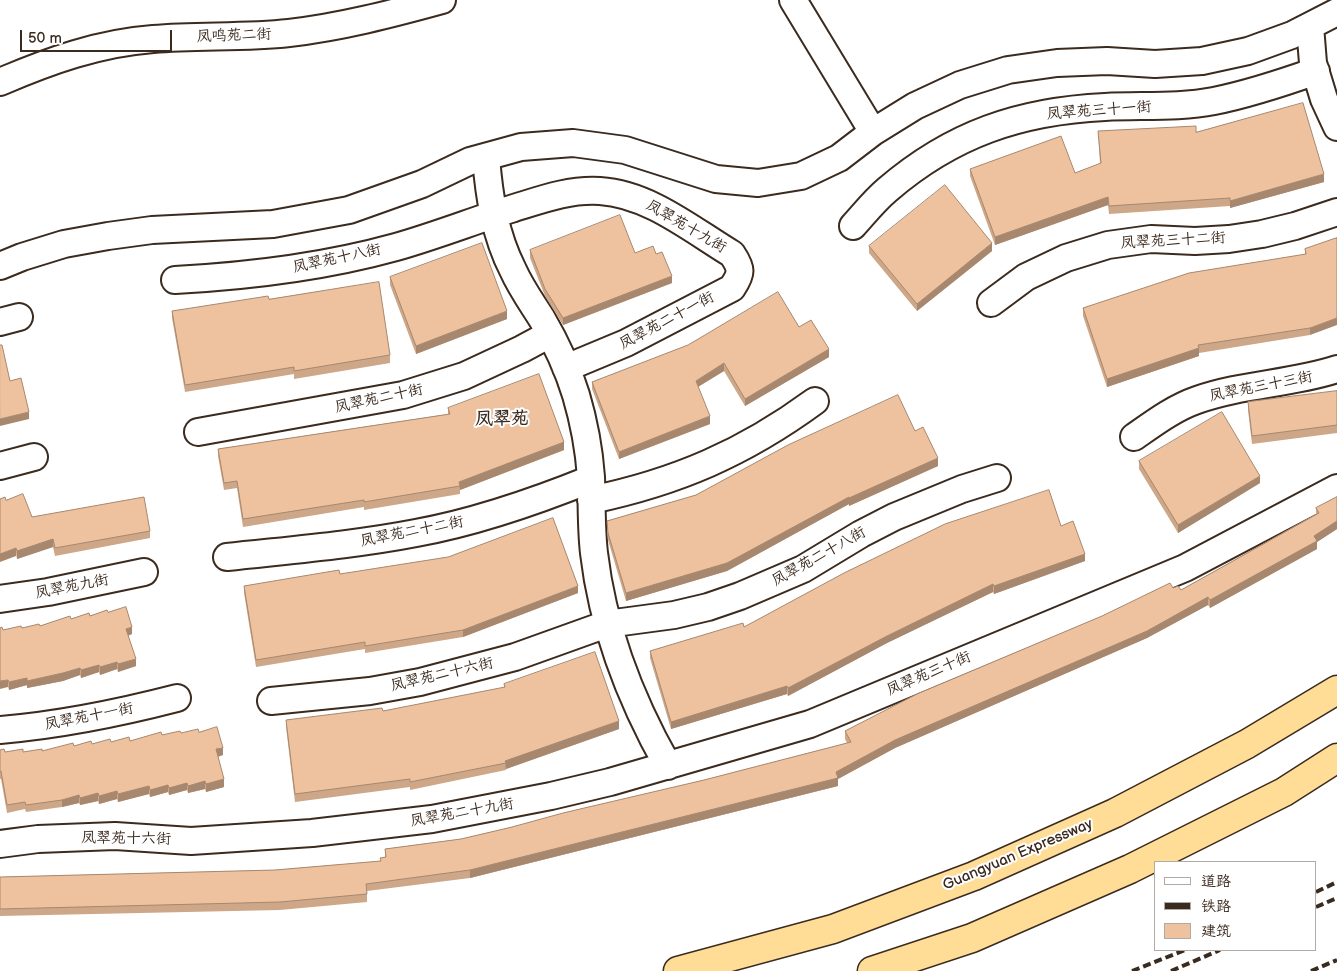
<!DOCTYPE html>
<meta charset="utf-8">
<style>
body{margin:0}
#map{position:relative;width:1337px;height:971px;overflow:hidden;background:#fff;font-family:"Balsamiq Sans","LXGW WenKai TC",sans-serif}
canvas{display:block}
.legend{position:absolute;left:1154px;top:861px;width:162px;height:90px;box-sizing:border-box;background:#fff;border:1px solid #b1aaa5;margin:0;padding:6px 9px;list-style:none;font-size:15px;color:#3b2a1e}
.legend li{display:flex;align-items:center;gap:10px;height:25px}
.legend b{width:25px;border:1px solid #b1aaa5}
.scale{position:absolute;left:20px;top:30px;width:152px;height:22px;box-sizing:border-box;border:2px solid #3b2a1e;border-top:0;padding-left:6px;font-size:15px;line-height:18px;white-space:nowrap;color:#3b2a1e;-webkit-text-stroke:4px #fff;paint-order:stroke}
</style>
<div id="map">
<canvas width="1337" height="971"></canvas>
<ul class="legend">
<li><b style="height:6px;background:#fff"></b>道路</li>
<li><b style="height:6px;background:#3b2a1e"></b>铁路</li>
<li><b style="height:14px;background:#eec29e"></b>建筑</li>
</ul>
<div class="scale">50 m</div>
</div>
<script>
const c = document.querySelector('canvas').getContext('2d');
c.lineJoin = 'round';
function trace(path, color, width, dash) { c.strokeStyle = color; c.lineWidth = width; c.lineCap = dash ? 'butt' : 'round'; c.setLineDash(dash || []); c.stroke(path); }
function paint(path, color) { c.fillStyle = color; c.fill(path, 'evenodd'); }
function write(font, color, halo, rows, align = 'center') {
  c.font = font + ' "Balsamiq Sans","LXGW WenKai TC",sans-serif'; c.lineWidth = 4; c.setLineDash([]); c.textBaseline = 'middle'; c.strokeStyle = halo; c.fillStyle = color; for (const [text, x, y, turn = 0] of rows) {
    c.save(); c.translate(x, y); c.rotate((+turn || 0) * Math.PI / 180); c.textAlign = isNaN(turn) ? turn : align; if (halo) c.strokeText(text, 0, 0); c.fillText(text, 0, 0); c.restore();
  }
}
const minor = new Path2D(`
 M793,0L873,132
 M1310,26L1313,63L1324,99L1337,127
 M0,82C49,61 99,43 153,39C198,35 244,38 289,33C341,27 391,14 442,0
 M486,157C489,196 495,235 513,270C521,288 532,303 542,319C556,343 568,369 576,395C584,422 589,449 591,477C592,502 591,527 594,553C603,630 630,699 668,766
 M853,226C864,214 874,201 887,190C952,134 1020,111 1105,107C1141,105 1178,108 1214,101C1249,94 1282,83 1316,71
 M0,266L22,257L64,244L108,236L152,230L273,224L349,210L422,184L470,161L521,147L573,143L625,150L716,179L758,183L801,176L839,158L873,132L915,106L960,85L1008,70L1057,63L1107,61L1155,64L1202,61L1248,51L1292,35L1337,12
 M175,280C250,276 324,267 396,247C435,236 473,221 511,209C540,200 569,189 600,191C649,194 692,230 732,254C742,269 742,273 732,288L626,343L566,368
 M991,303L1026,277L1066,258L1108,245L1151,239L1195,241L1229,239L1262,234L1295,226L1337,212
 M0,322L19,317
 M198,432L403,395L464,376L522,349L550,334
 M1134,437C1154,423 1174,408 1197,400C1242,384 1291,384 1337,369
 M0,466L34,457
 M591,500C677,482 744,453 815,401
 M227,557C290,550 354,545 416,533C477,522 534,502 591,479
 M0,599L48,592L144,572
 M271,701L370,691L420,682L515,657L607,624L674,615L708,607L740,596L803,569L861,534L894,517L962,489L997,478
 M0,730C60,725 119,713 177,698
 M0,844L38,839L115,836L191,841L312,833L432,819L551,796L610,782L810,724L1185,568L1337,488`);
const highway = new Path2D(`
 M678,971L833,929L974,876L1115,813L1247,744L1337,690
 M872,971L972,938L1130,869L1284,792L1337,758`);
trace(minor, '#3b2a1e', 30);
trace(highway, '#3b2a1e', 31);
trace(minor, '#fff', 26);
trace(highway, '#ffdd96', 28);
trace(new Path2D(`
 M1316,892L1337,882
 M1316,907L1337,898
 M1132,971L1185,950
 M1171,971L1220,950
 M1311,971L1337,960`), '#3b2a1e', 4, [8, 4]);
paint(new Path2D(`
 M1098,131L1196,132L1324,182L1230,208V206L1109,214L1108,205L995,245L970,176V169L1075,173L1100,164Z
 M1337,238L1310,335L1199,353V356L1107,387L1083,316V308L1305,254V249Z
 M869,246L992,251L917,311L869,253Z
 M530,250L656,254L672,283L563,325L545,296L530,258Z
 M390,277L507,319L416,354L390,285Z
 M269,299L390,355V363L294,379V374L185,392L172,318V311Z
 M799,327L829,357L745,406L724,371L698,387L710,424L619,459L592,389V382Z
 M1337,391V433L1252,444L1248,410V402Z
 M448,408L564,450L460,490V494L364,510V507L243,527L237,488L224,490L218,456V449L448,414Z
 M915,431L938,466L849,506V504L727,571L626,601L608,540L607,521Z
 M1139,461L1260,483L1178,533L1139,469Z
 M1337,497V529L1317,542V549L1210,608L1208,605L1147,638L895,748L838,779V786L470,878L367,891V902L280,910L0,916V877L275,870L380,861L385,857V849L461,839L512,827L704,780L847,743L845,739V731L1173,588L1181,590L1316,514V508Z
 M6,500L32,517L150,531V538L55,556L53,547L17,559Z
 M1061,526L1085,561L994,594L993,592L887,643L788,696L787,694L671,729L650,658V651L744,627Z
 M340,574L578,593L463,637L365,653V649L256,667L244,593V586Z
 M108,612L132,634L128,636L136,666L118,672L117,669L100,675L99,672L81,678L80,675L63,681L27,688V685L9,690L8,687L3,630L40,626L71,619Z
 M504,684L619,729L506,769V770L410,790V787L295,802L286,727V720L383,711L504,688Z
 M199,732L223,755L218,757L224,787L206,792L205,789L188,793L187,790L169,795L168,792L150,797L149,794L118,802L117,799L99,804L98,801L80,805L79,803L62,807L26,812L25,809L7,813L1,779H0V750L5,752H23L42,751L74,746L130,741L162,735Z`), '#cda788');
paint(new Path2D(`
 M1324,174V182L1230,208V201Z
 M1108,197V205L995,245V237Z
 M992,243V251L917,311V304Z
 M672,276V283L563,325V318Z
 M507,311V319L416,354V346Z
 M1337,318V325L1310,335V328Z
 M1199,348V356L1107,387V379Z
 M829,349V357L745,406V399Z
 M724,363V371L696,388V381Z
 M29,412V419L0,426V419Z
 M710,416V424L619,459V452Z
 M564,442V450L460,490L459,482Z
 M938,458V466L849,506V498Z
 M1260,476V483L1178,533V525Z
 M849,497V504L727,571L626,601V593Z
 M1337,521V529L1317,542V549L1210,608V600Z
 M53,539V547L17,559V551Z
 M16,548V556L0,562V554Z
 M1085,554V561L994,594V586Z
 M993,584V592L887,643L788,696V688L887,636Z
 M578,586V593L463,637V630Z
 M1208,597V605L1147,638L895,748L838,779V786L470,878V870L836,772L895,740Z
 M132,627V634L126,636V629Z
 M136,659V666L118,672V664Z
 M117,662V669L100,675V667Z
 M99,665V672L81,678V670Z
 M80,668V675L63,681L27,688V681Z
 M27,678V685L9,690V682Z
 M8,680V687L0,689V681Z
 M787,686V694L671,729V722Z
 M619,721V729L506,769L505,761Z
 M223,748V755L216,757V749Z
 M224,779V787L206,792V784Z
 M205,781V789L188,793V786Z
 M187,783V790L169,795V788Z
 M168,785V792L150,797V790Z
 M149,786V794L118,802V794Z
 M117,791V799L99,804V796Z
 M98,793V801L80,805V798Z
 M79,795V803L62,807V800Z`), '#a7886f');
const building = new Path2D(`
 M1303,103L1324,174L1230,201V198L1109,206L1108,197L995,237L970,169L1061,136L1075,173L1101,163L1098,131L1196,126V132Z
 M945,185L992,243L917,304L869,246Z
 M620,215L635,253L653,246L656,254L662,252L672,276L563,318L545,289L530,250Z
 M1337,238V318L1310,328L1198,345L1199,348L1107,379L1083,308L1189,273L1306,254L1305,249Z
 M482,243L507,311L416,346L390,277Z
 M379,282L390,355L294,371V367L185,385L172,311L268,296L269,299Z
 M778,292L799,327L811,320L829,349L745,399L724,363L696,381L710,416L619,452L592,382L688,345Z
 M0,345H2L10,381L21,378L29,412L0,419Z
 M539,374L564,442L459,482L460,486L364,502V500L243,519L237,481L224,483L218,449L450,414L448,408Z
 M1337,391V425L1252,436L1248,402Z
 M898,395L915,431L923,427L938,458L849,498V497L727,563L626,593L608,533L607,521L696,495L788,445Z
 M1222,412L1260,476L1178,525L1139,461Z
 M1049,490L1061,526L1073,521L1085,554L994,586L993,584L887,636L788,688L787,686L671,722L650,651L743,623L744,627L844,573L945,524Z
 M23,494L32,517L144,497L150,531L55,548L53,539L17,551L16,548L0,554V499L5,497L6,500Z
 M1337,497V521L1314,536L1317,541L1210,600L1208,597L1147,631L895,740L836,772L838,778L470,870L366,884L367,894L280,902L0,909V877L275,870L381,861L380,858L386,857L385,849L461,839L512,827L563,813L704,780L851,742L845,731L917,694L1102,616L1170,583L1173,588L1178,586L1181,590L1319,513L1316,508Z
 M553,518L578,586L463,630L365,646V642L256,660L244,586L339,570L340,574L448,557Z
 M126,607L132,627L126,629L136,659L118,664L117,662L100,667L99,665L81,670L80,668L63,673L27,681V678L9,682L8,680L0,681V628L2,627L3,630L21,626L22,628L39,624L40,626L70,616L71,619L89,613L90,616L107,610L108,612Z
 M595,652L619,721L505,761L506,763L410,782V779L295,794L286,720L382,708L383,711L505,687L504,684Z
 M217,727L223,748L216,749L224,779L206,784L205,781L188,786L187,783L169,788L168,785L150,790L149,786L118,794L117,791L99,796L98,793L80,798L79,795L62,800L26,805L25,802L7,805L1,771L0,772V750L4,749L5,752L23,749V752L42,749V751L73,743L74,746L91,741L92,744L110,739L111,742L129,737L130,741L161,732L162,735L180,731L181,733L198,729L199,732Z`);
paint(building, '#eec29e');
trace(building, '#a7886f', 1);
write('15px', '#3b2a1e', '#fff', [
 ["凤鸣苑二街",234,36,-2],
 ["凤翠苑三十一街",1099,111,-4],
 ["凤翠苑十九街",686,227,30],
 ["凤翠苑三十二街",1173,241,-3],
 ["凤翠苑十八街",337,259,-12],
 ["凤翠苑二十一街",667,321,-28],
 ["凤翠苑三十三街",1261,387,-11],
 ["凤翠苑二十街",379,399,-12],
 ["凤翠苑二十二街",412,532,-11],
 ["凤翠苑二十八街",819,557,-29],
 ["凤翠苑九街",72,587,-11],
 ["凤翠苑三十街",929,674,-23],
 ["凤翠苑二十六街",442,675,-13],
 ["凤翠苑十一街",89,717,-11],
 ["凤翠苑二十九街",462,813,-10],
 ["凤翠苑十六街",126,839,1],
 ["Guangyuan Expressway",1018,855,-23]
]);
write('bold 18px', '#3b2a1e', '#fff', [
 ["凤翠苑",502,419]
]);
</script>
